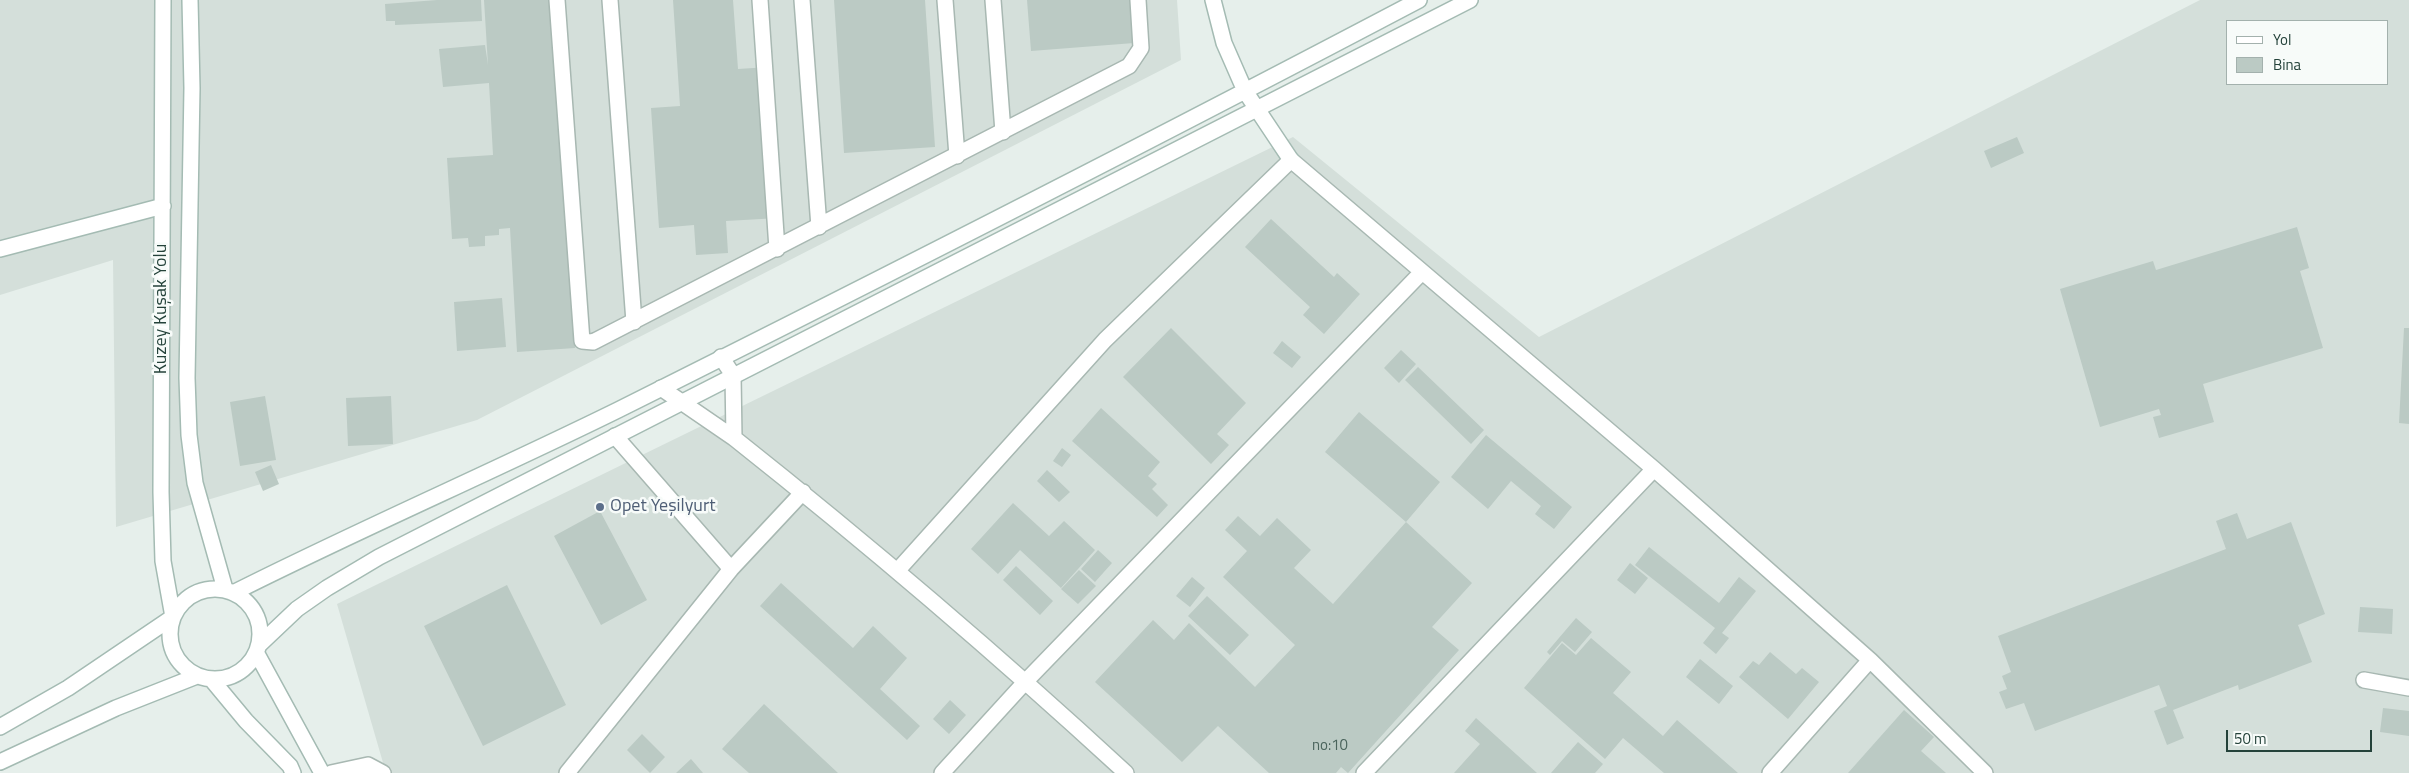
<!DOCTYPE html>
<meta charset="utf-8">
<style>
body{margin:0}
#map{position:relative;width:2409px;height:773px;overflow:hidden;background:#e6efeb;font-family:"Titillium Web",sans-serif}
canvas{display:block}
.legend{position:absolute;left:2226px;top:20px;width:162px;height:65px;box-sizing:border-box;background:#f7fbf9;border:1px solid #a3b1ad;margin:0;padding:6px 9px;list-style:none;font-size:15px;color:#24423a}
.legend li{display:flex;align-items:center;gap:10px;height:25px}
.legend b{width:25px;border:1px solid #a3b1ad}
.scale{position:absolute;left:2226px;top:730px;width:146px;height:22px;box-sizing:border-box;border:2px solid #24423a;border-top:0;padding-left:6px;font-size:15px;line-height:18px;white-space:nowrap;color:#24423a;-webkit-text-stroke:4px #f7fbf9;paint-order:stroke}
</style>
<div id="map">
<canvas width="2409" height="773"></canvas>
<ul class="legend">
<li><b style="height:6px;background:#fff"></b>Yol</li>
<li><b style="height:14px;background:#bbcac4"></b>Bina</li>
</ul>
<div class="scale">50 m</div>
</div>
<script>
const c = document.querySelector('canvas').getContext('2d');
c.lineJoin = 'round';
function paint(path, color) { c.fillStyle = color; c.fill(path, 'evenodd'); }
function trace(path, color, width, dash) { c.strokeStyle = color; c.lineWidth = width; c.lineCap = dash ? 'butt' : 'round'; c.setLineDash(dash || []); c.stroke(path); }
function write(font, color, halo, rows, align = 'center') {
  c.font = font + ' "Titillium Web",sans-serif'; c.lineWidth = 5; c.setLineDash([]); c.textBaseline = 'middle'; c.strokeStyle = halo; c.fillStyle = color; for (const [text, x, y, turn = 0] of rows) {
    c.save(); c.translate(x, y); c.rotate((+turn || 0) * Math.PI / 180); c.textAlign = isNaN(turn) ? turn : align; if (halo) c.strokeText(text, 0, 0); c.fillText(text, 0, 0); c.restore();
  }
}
paint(new Path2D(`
 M0,0H1177L1181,60L477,420L116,527L113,260L0,295Z
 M2200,0H2409V773H386L337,604L1293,137L1539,337ZM2228,21H2388V84H2228Z`), '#d4dfda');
paint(new Path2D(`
 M437,0H481L482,21L395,25V21H386L385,4Z
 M484,0H555L575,348L517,352L510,228L499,229V235L485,236V246L469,247L468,238L452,239L447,158L493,155L489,83L443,87L439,49L485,45L488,65Z
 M673,0H733L738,69L769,67L779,218L726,221L728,253L696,255L694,225L659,228L651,108L680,106Z
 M834,0H925L935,147L844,153Z
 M1027,0H1143L1147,42L1031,51Z
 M2017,137L2024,153L1991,168L1984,151Z
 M1271,219L1334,277L1337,273L1360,294L1324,334L1303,315L1310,307L1245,247Z
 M2297,227L2309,268L2300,271L2323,348L2203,384L2214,422L2159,438L2153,417L2161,415L2159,409L2100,427L2060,289L2153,261L2156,270Z
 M502,298L506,347L457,351L454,302Z
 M1171,328L1246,403L1217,434L1229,445L1211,464L1123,377Z
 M2404,328H2409V424L2399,423Z
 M1282,341L1301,357L1292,368L1273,353Z
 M1401,350L1416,364L1399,383L1384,368Z
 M1418,367L1484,430L1471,444L1405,380Z
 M265,396L276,460L240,466L230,402Z
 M391,396L393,444L348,446L346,398Z
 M1101,408L1160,462L1148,476L1157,484L1152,489L1168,505L1157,517L1072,441Z
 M1359,412L1440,482L1406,522L1325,452Z
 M1486,435L1572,507L1554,529L1535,514L1541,506L1511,481L1488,509L1451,477Z
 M1062,448L1071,455L1062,467L1053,461Z
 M271,465L279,484L263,491L255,472Z
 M1047,470L1070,492L1059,502L1037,481Z
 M1013,503L1049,536L1064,521L1095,550L1061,588L1020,550L998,574L971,549Z
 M600,511L647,600L601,625L554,536Z
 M2237,513L2247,539L2291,522L2325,614L2298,625L2312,662L2239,690L2238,685L2173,710L2184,738L2167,745L2154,711L2167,706L2159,685L2035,731L2024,703L2006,709L1999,692L2007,689L2002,676L2011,672L1998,636L2226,549L2216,521Z
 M1238,516L1260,536L1277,518L1311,550L1294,568L1333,604L1406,522L1472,583L1432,627L1459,650L1348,773L1341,767L1336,773H1269L1218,726L1182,762L1095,682L1153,620L1174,640L1189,623L1255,687L1295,645L1223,577L1247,551L1225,530Z
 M1649,547L1719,603L1739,577L1756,591L1722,633L1729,638L1716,654L1703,643L1715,628L1635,565Z
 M1098,550L1112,563L1095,582L1081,569Z
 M1630,563L1648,578L1635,594L1617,580Z
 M1016,566L1053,601L1040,615L1003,580Z
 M1079,570L1096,586L1078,604L1061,589Z
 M1192,577L1205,588L1190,607L1176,596Z
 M781,583L853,648L873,626L907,658L880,689L920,726L907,740L760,606Z
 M507,585L566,705L483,746L424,626Z
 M1207,596L1249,635L1230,655L1188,616Z
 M2360,607L2393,609L2392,634L2358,632Z
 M1576,618L1592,632L1575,652L1562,641L1550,655L1547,652Z
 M1591,638L1631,672L1613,693L1663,736L1677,720L1738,773H1664L1623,738L1605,759L1524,688L1562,643L1576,655Z
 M1770,652L1796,674L1802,668L1819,682L1788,719L1739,677L1753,661L1759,665Z
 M1700,659L1733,686L1719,704L1686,677Z
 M950,700L966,715L949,734L933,719Z
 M764,704L838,773H749L722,749Z
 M2383,708L2409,711V736L2380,732Z
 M1904,710L1934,737L1921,751L1946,773H1848Z
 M1476,718L1537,773H1454L1480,744L1465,731Z
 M642,734L665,757L650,773L627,750Z
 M1578,742L1603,764L1595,773H1551Z
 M691,759L703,773H676Z`), '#bbcac4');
const street = new Path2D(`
 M557,0L582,341L593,342L1129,66L1141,48L1138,0
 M610,0L634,322
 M760,0L777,249
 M802,0L819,227
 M945,0L957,156
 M993,0L1003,132
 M661,388L734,438L733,375L721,357
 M615,436L731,569
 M734,438C869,545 999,656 1126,773
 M898,570L1105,340L1291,160L1654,469L1870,660L1985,773
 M2364,680L2409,688
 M331,773L368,765L383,773
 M567,773L731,569L803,492
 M942,773L1026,681L1422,272
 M1364,773L1654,469
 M1770,773L1870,660`);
const secondary = new Path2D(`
 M190,0L192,88L187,378L189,435L195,483L225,589
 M1213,0L1224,43L1245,91L1291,160
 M0,249L163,206
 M170 634a45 45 0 1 1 90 0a45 45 0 1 1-90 0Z
 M233,593C360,529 490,473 618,410C886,276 1153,140 1419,0
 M259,645L297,609L327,588L379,557L1470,0
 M256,652L322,773
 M212,680L246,721L290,766L293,773
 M0,727L68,688L173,617L163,561L161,492L163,0
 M0,762L116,708L197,676`);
trace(street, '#a8b8b2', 18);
trace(secondary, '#a4bbb3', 18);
trace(street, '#fff', 15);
trace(secondary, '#fff', 15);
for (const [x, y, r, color] of [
 [600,507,5,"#5c6f8a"]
]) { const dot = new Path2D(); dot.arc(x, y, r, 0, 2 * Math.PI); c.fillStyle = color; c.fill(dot); trace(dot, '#f7fbf9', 2); }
write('15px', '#4a645c', null, [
 ["no:10",1330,746]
]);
write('18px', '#24423a', '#f7fbf9', [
 ["Kuzey Kuşak Yolu",162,309,-90]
]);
write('18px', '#4e5e75', '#f7fbf9', [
 ["Opet Yeşilyurt",610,507]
], 'left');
</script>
